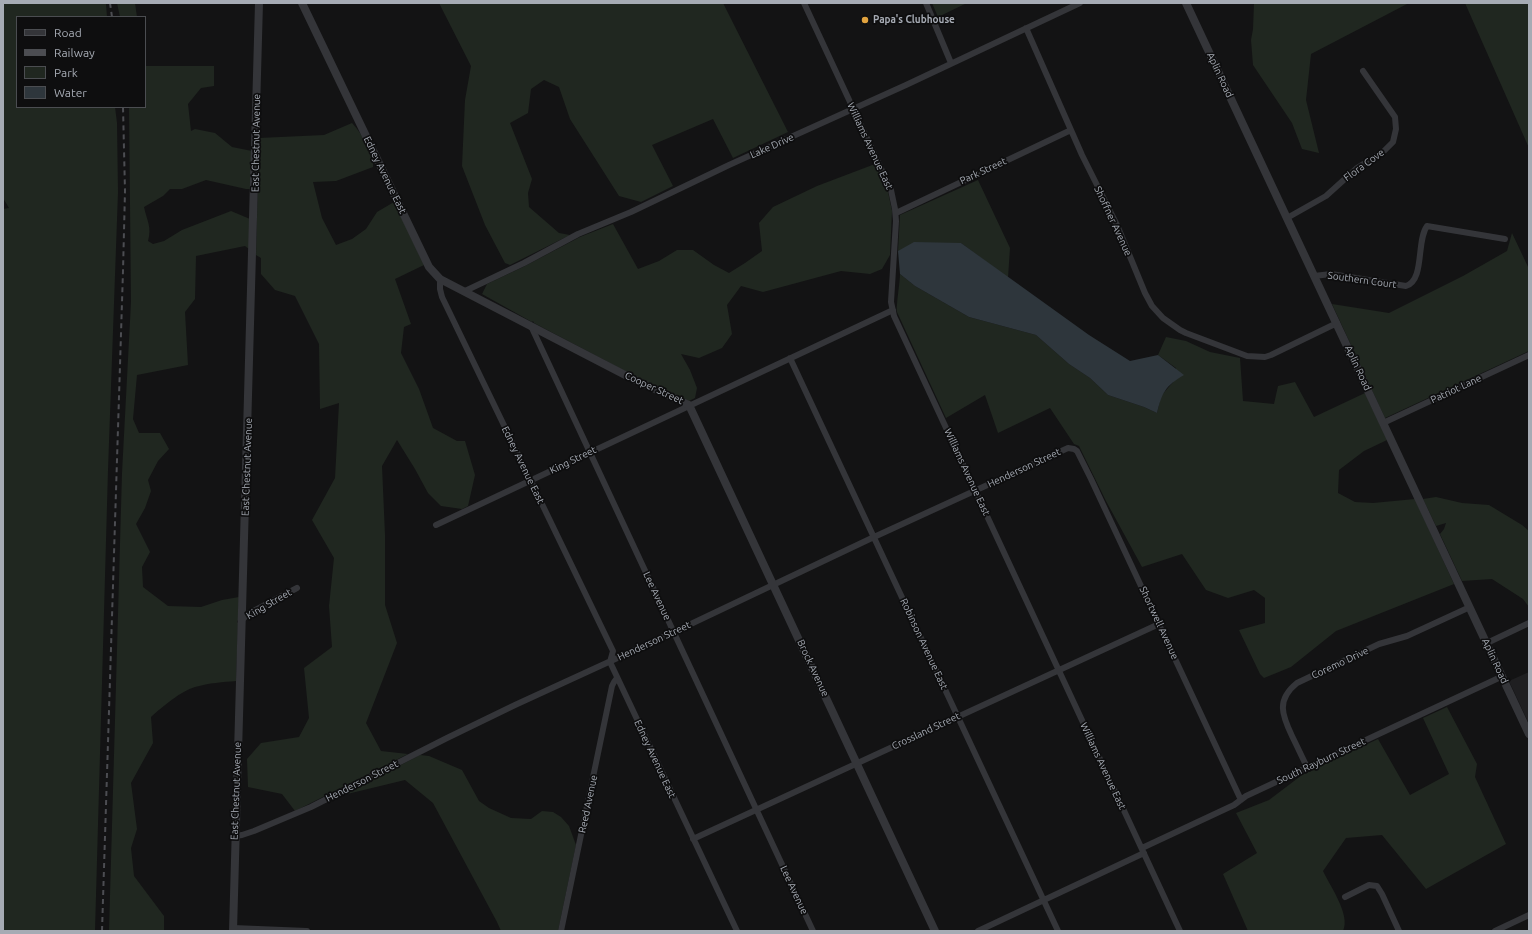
<!DOCTYPE html>
<style>
body{margin:0}
#map{position:relative;width:1532px;height:934px;overflow:hidden;background:#131314;font-family:Ubuntu,sans-serif}
canvas{display:block}
.frame{position:absolute;inset:0;border:4px solid #a6abb4;pointer-events:none}
.legend{position:absolute;left:16px;top:16px;width:130px;height:92px;box-sizing:border-box;background:#0e0e0f;border:1px solid #4b4d51;margin:0;padding:5px 7px;list-style:none;font-size:12px;color:#a6abb4}
.legend li{display:flex;align-items:center;gap:8px;height:20px}
.legend b{width:20px;border:1px solid #4b4d51}
</style>
<div id="map">
<canvas width="1532" height="934"></canvas>
<div class="frame"></div>
<ul class="legend">
<li><b style="height:5px;background:#343539"></b>Road</li>
<li><b style="height:5px;background:#4c4d52"></b>Railway</li>
<li><b style="height:11px;background:#202720"></b>Park</li>
<li><b style="height:11px;background:#2e363c"></b>Water</li>
</ul>
</div>
<script>
const c = document.querySelector('canvas').getContext('2d');
c.lineJoin = 'round';
function paint(path, color) { c.fillStyle = color; c.fill(path, 'evenodd'); }
function trace(path, color, width, dash) { c.strokeStyle = color; c.lineWidth = width; c.lineCap = dash ? 'butt' : 'round'; c.setLineDash(dash || []); c.stroke(path); }
function write(font, color, halo, rows, align = 'center') {
  c.font = font + ' Ubuntu,sans-serif'; c.lineWidth = 3.5; c.setLineDash([]); c.textBaseline = 'middle'; c.strokeStyle = halo; c.fillStyle = color; for (const [text, x, y, turn = 0] of rows) {
    c.save(); c.translate(x, y); c.rotate((+turn || 0) * Math.PI / 180); c.textAlign = isNaN(turn) ? turn : align; if (halo) c.strokeText(text, 0, 0); c.fillText(text, 0, 0); c.restore();
  }
}
paint(new Path2D(`
 M1529,672V724L1509,681Z`), '#1f1f21');
paint(new Path2D(`
 M3,3L106,4L107,17H17V107H115L117,123L118,192L108,470L95,931H3V209L9,208L3,198Z
 M117,3H135L137,17H120Z
 M439,3H723L788,132L733,158L713,119L652,145L673,186L641,202L619,196L570,119L559,87L544,80L531,89L528,113L510,123L532,179L528,193L529,207L559,233L570,235L510,265L505,263L485,225L462,166L465,100L471,66Z
 M932,3H967L938,17Z
 M1254,3H1407V4L1311,54L1306,100L1319,153L1302,149L1292,123L1253,65L1251,40L1253,29Z
 M1465,3H1529V148Z
 M145,66H214V86L201,88L188,104L191,131L195,129L215,133L232,147L252,151L251,189H246L206,180L182,189H170L163,196L144,207C147,221 152,227 148,241L153,244L164,241L182,230L231,211L250,219L249,249L245,246L196,256L195,299L185,312L188,365L137,375L133,419L139,433H160L169,449L158,461L148,480L151,491L145,508L136,524L150,552L142,567L143,587L168,606L201,607L222,600L239,597L238,620L237,622L238,623L236,681C223,682 209,683 195,687C181,691 162,707 151,717L153,743L131,783L137,829L131,848L134,876L164,916V931H109L122,473L131,302L129,107H145Z
 M352,123C360,131 375,155 373,167L336,181L313,182L322,218L336,245L352,239L366,229L377,212L394,202L424,265L395,279L411,324L404,327L401,353L419,389L433,428L457,441H465L475,475L468,506L462,509L441,506L428,493L415,469L397,440L382,466L385,535V605L397,643L366,723L381,751L408,754L295,811L282,794L248,787L247,759L261,743L299,737L309,718L304,668L332,647L329,606L334,558L312,520L335,478L339,403L320,409L319,344L295,296L275,290L261,274V258L256,255L259,138L324,135Z
 M875,164L888,192L892,211L890,255L882,269L870,274L841,271L763,292L741,286L727,305L732,334L722,348L699,358L681,354L690,370L697,388L695,398L689,401L631,374L534,323L533,321L532,322L482,294L487,284L525,266L580,237L613,224L638,269L659,261L677,250H693L714,265L729,273L745,263L762,251L759,223L773,207L817,186Z
 M978,180L1010,248L1008,278L961,243L898,251L900,215Z
 M1512,233L1529,269V351L1385,418L1332,304L1389,313L1463,276L1507,251Z
 M900,274L915,286L969,317L1036,335L1069,364L1090,378L1108,395L1144,407L1157,413L1161,396L1174,381L1176,368L1158,355L1166,337L1186,341L1210,352L1240,358L1243,401L1274,404L1278,386L1295,382L1314,417L1365,393L1387,440L1364,451L1339,470L1338,493L1355,502L1373,503L1415,499L1454,584L1336,631L1291,667L1264,678L1260,674L1239,630L1265,623V598L1254,590L1228,598L1206,590L1182,554L1142,567L1106,501L1079,446L1074,444L1050,408L998,433L985,395L946,418L897,312C896,306 900,282 900,274Z
 M1436,497L1462,503L1489,505L1522,525L1529,531V607L1523,599L1492,579L1462,581L1440,534L1444,529L1446,523L1436,526L1423,499Z
 M1447,707L1477,764L1475,777L1506,844L1426,889L1382,835L1346,838L1323,871C1330,886 1351,915 1343,931H1248L1223,874L1257,853L1236,813L1269,800L1302,775L1378,739L1410,795L1449,774L1423,718Z
 M420,755L429,756L462,770L479,801L489,808L511,818L531,819L542,811L553,812L561,817L569,826L576,845L558,931H501L497,922L433,803L405,780L343,795Z`), '#202720');
paint(new Path2D(`
 M914,242L961,243L1089,335L1130,361L1158,355L1184,375C1165,386 1162,393 1157,413L1144,407L1108,395L1090,378L1069,364L1036,335L969,317L915,286L900,274L898,251Z`), '#2e363c');
trace(new Path2D(`
 M804,3L891,190L895,209L896,221L891,302L894,316L1180,931
 M926,3L951,63
 M1026,28L1082,155L1117,225L1145,293L1152,306L1163,318L1180,330L1186,333L1247,356L1265,357L1271,355L1337,323
 M896,213L1071,130
 M1287,218L1326,196L1357,168L1384,151L1393,142L1396,129L1395,117L1363,71
 M1314,276L1331,274L1406,286C1425,280 1416,241 1427,226L1505,239
 M440,279V289L442,297L613,651L610,662L737,931
 M465,291L524,263L578,234L631,212L729,165L906,85L1080,3
 M531,326L813,931
 M790,358L1058,931
 M1383,423L1529,355
 M436,525L893,310
 M242,620L248,614L297,588
 M1487,643L1529,623
 M1307,767C1302,757 1297,746 1292,736C1282,715 1276,700 1297,683L1379,644L1407,636L1470,607
 M235,836L242,835L254,831L311,807L447,738L515,705L674,632L874,537L1068,448L1074,449L1077,451L1091,479L1241,800
 M693,839L1159,624
 M1142,848L1234,805L1246,796L1503,676
 M1345,897L1369,885L1377,886L1382,894L1399,931
 M233,928L307,931
 M561,931L612,686L614,682L617,678
 M978,931L1144,853
 M1495,931L1529,915`), '#343539', 6);
trace(new Path2D(`
 M302,3L429,267L440,279L629,377L689,405L935,931
 M1186,3L1529,734
 M233,931L259,3`), '#343539', 8);
trace(new Path2D(`
 M110,3L112,17
 M102,931L123,271L125,191L123,107`), '#4c4d52', 2, [5, 4]);
for (const [x, y, r, color] of [
 [865,20,4,"#e1a33f"]
]) { const dot = new Path2D(); dot.arc(x, y, r, 0, 2 * Math.PI); c.fillStyle = color; c.fill(dot); trace(dot, '#0e0e0f', 1.5); }
write('bold 10px', '#a6abb4', '#0e0e0f', [
 ["Papa's Clubhouse",873,20]
], 'left');
write('10px', '#a6abb4', '#0e0e0f', [
 ["Aplin Road",1220,75,65],
 ["East Chestnut Avenue",256,143,-89],
 ["Lake Drive",772,146,-24],
 ["Williams Avenue East",870,146,65],
 ["Flora Cove",1364,165,-36],
 ["Park Street",983,171,-25],
 ["Edney Avenue East",385,175,64],
 ["Shoffner Avenue",1113,221,65],
 ["Southern Court",1362,280,8],
 ["Aplin Road",1358,368,65],
 ["Cooper Street",654,388,25],
 ["Patriot Lane",1456,389,-25],
 ["King Street",573,460,-26],
 ["Edney Avenue East",523,465,64],
 ["East Chestnut Avenue",247,467,-88],
 ["Henderson Street",1024,468,-25],
 ["Williams Avenue East",967,472,65],
 ["Lee Avenue",657,596,65],
 ["King Street",269,604,-30],
 ["Shortwell Avenue",1159,623,65],
 ["Henderson Street",654,641,-25],
 ["Robinson Avenue East",924,644,65],
 ["Aplin Road",1495,661,65],
 ["Coremo Drive",1340,663,-25],
 ["Brock Avenue",813,668,65],
 ["Crossland Street",926,731,-25],
 ["Edney Avenue East",655,759,65],
 ["South Rayburn Street",1321,761,-25],
 ["Williams Avenue East",1103,766,65],
 ["Henderson Street",362,781,-27],
 ["East Chestnut Avenue",236,791,-88],
 ["Reed Avenue",588,804,-78],
 ["Lee Avenue",794,890,65]
]);
</script>
